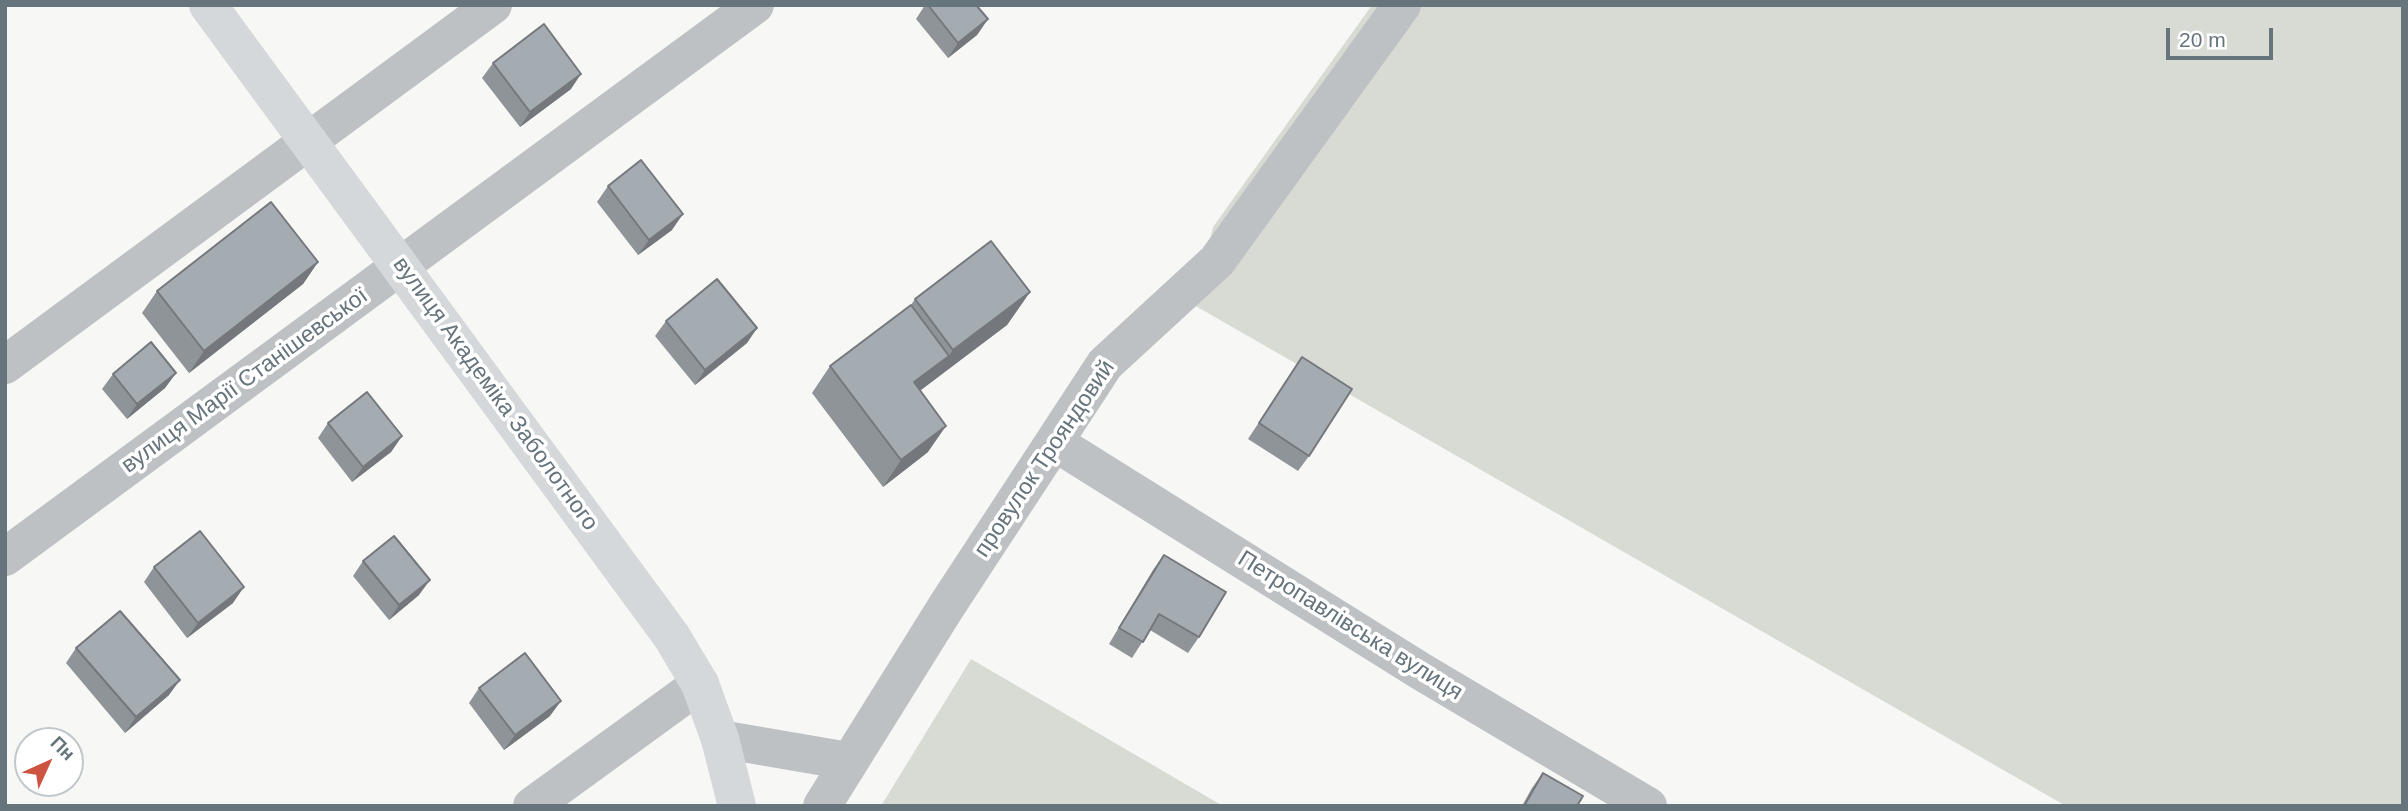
<!DOCTYPE html>
<meta charset="utf-8">
<style>
body{margin:0}
#map{position:relative;width:2408px;height:811px;overflow:hidden;background:#f7f7f5;font-family:Helvetica,sans-serif}
canvas{display:block}
.frame{position:absolute;inset:0;border:7px solid #66747c;pointer-events:none}
.north{position:absolute;left:14px;top:727px;width:70px;height:70px;box-sizing:border-box;background:#fff;border:2px solid #c2c7cb;border-radius:50%;rotate:45deg;font-size:19px;font-weight:700;line-height:28px;text-align:center;color:#66747c}
.north::after{content:'';display:block;margin:auto;width:24px;height:32px;background:#cc5440;clip-path:polygon(50% 0,100% 100%,50% 72%,0 100%)}
.scale{position:absolute;left:2166px;top:28px;width:107px;height:32px;box-sizing:border-box;border:4px solid #66747c;border-top:0;padding-left:9px;font-size:21px;line-height:24px;white-space:nowrap;color:#66747c;-webkit-text-stroke:5px #fff;paint-order:stroke}
</style>
<div id="map">
<canvas width="2408" height="811"></canvas>
<div class="frame"></div>
<div class="north">Пн</div>
<div class="scale">20 m</div>
</div>
<script>
const c = document.querySelector('canvas').getContext('2d');
c.lineJoin = 'round';
function paint(path, color) { c.fillStyle = color; c.fill(path, 'evenodd'); }
function trace(path, color, width, dash) { c.strokeStyle = color; c.lineWidth = width; c.lineCap = dash ? 'butt' : 'round'; c.setLineDash(dash || []); c.stroke(path); }
function write(font, color, halo, rows, align = 'center') {
  c.font = font + ' Helvetica,sans-serif'; c.lineWidth = 7; c.setLineDash([]); c.textBaseline = 'middle'; c.strokeStyle = halo; c.fillStyle = color; for (const [text, x, y, turn = 0] of rows) {
    c.save(); c.translate(x, y); c.rotate((+turn || 0) * Math.PI / 180); c.textAlign = isNaN(turn) ? turn : align; if (halo) c.strokeText(text, 0, 0); c.fillText(text, 0, 0); c.restore();
  }
}
paint(new Path2D(`
 M1372,5H2403V806H2066L1194,305L1213,227Z
 M971,659L1223,806H881Z`), '#d7dbd4');
trace(new Path2D(`
 M5,365L493,5
 M1054,442L1422,672L1648,806
 M5,557L755,5
 M720,739L848,761
 M532,806L700,684
 M822,806L946,607L1105,364L1217,261L1402,5`), '#bdc1c4', 38);
trace(new Path2D(`
 M208,5L672,637L700,684L720,739L737,806`), '#d4d8da', 38);
paint(new Path2D(`
 M925,5H976L988,19L977,35L948,58L916,19Z
 M493,63L571,89L520,127L482,78Z
 M608,186L672,230L638,255L597,202Z
 M318,262L303,284L189,373L142,313L157,291Z
 M1030,292L1007,325L920,390L928,452L883,487L812,393L830,366L911,305L915,299Z
 M666,321L757,328L747,343L695,385L655,336Z
 M1302,357L1309,456L1298,471L1248,439Z
 M176,373L165,388L127,419L102,389L113,374Z
 M328,423L402,436L391,452L352,482L318,438Z
 M1164,555L1199,637L1188,653L1150,630L1132,658L1109,644L1153,570Z
 M363,561L419,595L389,620L353,576Z
 M154,567L233,603L187,638L144,582Z
 M76,648L169,695L125,733L66,663Z
 M479,688L550,716L504,750L469,703Z
 M1543,773L1577,806H1522L1532,788Z`), '#8e9498');
paint(new Path2D(`
 M988,19L977,35L948,58L958,43Z
 M581,74L571,89L520,127L530,112Z
 M683,214L672,230L638,255L649,240Z
 M318,262L303,284L189,373L204,351Z
 M1030,292L1007,325L896,409L914,382L949,356L953,350Z
 M757,328L747,343L695,385L705,370Z
 M176,373L165,388L127,419L137,404Z
 M946,426L928,452L883,487L901,460Z
 M402,436L391,452L352,482L363,467Z
 M430,580L419,595L389,620L399,605Z
 M244,587L233,603L187,638L198,623Z
 M180,680L169,695L125,733L136,717Z
 M561,701L550,716L504,750L515,735Z`), '#74787c');
const building = new Path2D(`
 M928,5H976L988,19L958,43Z
 M544,24L581,74L530,112L493,63Z
 M641,160L683,214L649,240L608,186Z
 M271,202L318,262L204,351L157,291Z
 M991,241L1030,292L953,350L915,299Z
 M717,279L757,328L705,370L666,321Z
 M911,305L949,356L914,382L946,426L901,460L830,366Z
 M151,342L176,373L137,404L113,374Z
 M1302,357L1352,389L1309,456L1259,423Z
 M367,392L402,436L363,467L328,423Z
 M200,531L244,587L198,623L154,567Z
 M394,536L430,580L399,605L363,561Z
 M1164,555L1226,592L1199,637L1159,614L1143,642L1119,628Z
 M120,611L180,680L136,717L76,648Z
 M525,653L561,701L515,735L479,688Z
 M1543,773L1583,796L1577,806H1524Z`);
paint(building, '#a5acb1');
trace(building, '#74787c', 2);
write('23px', '#66747c', '#fff', [
 ["вулиця Марії Станішевської",245,381,-36],
 ["вулиця Академіка Заболотного",495,394,54],
 ["провулок Трояндовий",1045,459,-56],
 ["Петропавлівська вулиця",1350,626,32]
]);
</script>
